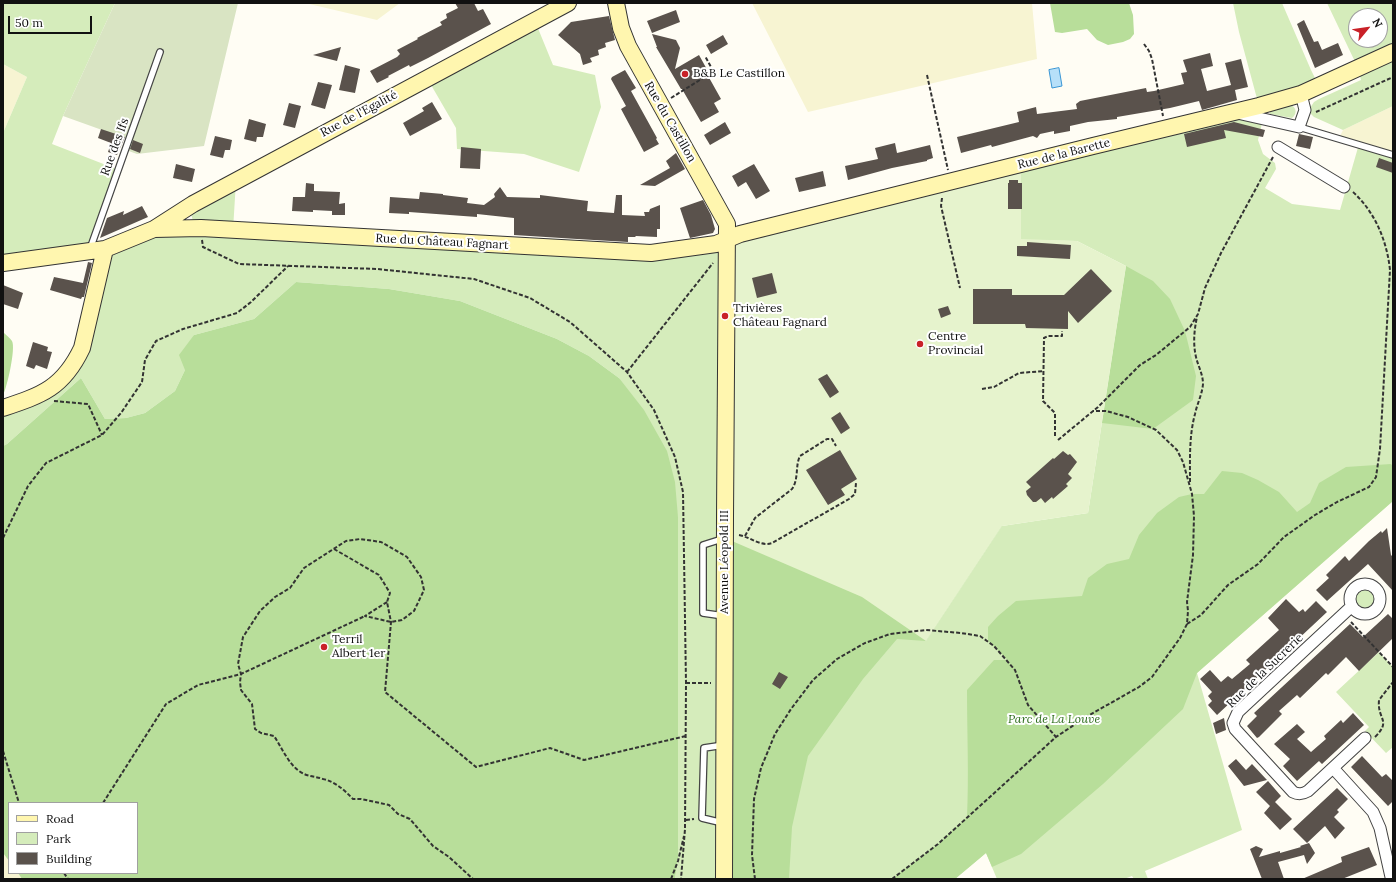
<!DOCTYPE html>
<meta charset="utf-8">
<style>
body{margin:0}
#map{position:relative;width:1396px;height:882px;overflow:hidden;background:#fffdf4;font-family:Lora,serif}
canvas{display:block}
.frame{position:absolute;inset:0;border:4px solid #111;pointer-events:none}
.legend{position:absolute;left:8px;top:802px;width:130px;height:72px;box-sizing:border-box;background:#fff;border:1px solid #a0a0a0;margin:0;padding:5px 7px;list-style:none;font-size:12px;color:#111}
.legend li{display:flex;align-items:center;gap:8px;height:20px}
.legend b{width:20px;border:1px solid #a0a0a0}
.north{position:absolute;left:1348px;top:8px;width:40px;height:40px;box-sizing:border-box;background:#fff;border:1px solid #a0a0a0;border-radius:50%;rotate:61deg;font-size:11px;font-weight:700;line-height:16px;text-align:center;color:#111}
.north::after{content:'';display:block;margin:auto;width:14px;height:18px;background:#c92128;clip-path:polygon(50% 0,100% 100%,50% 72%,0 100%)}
.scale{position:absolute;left:8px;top:16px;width:84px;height:18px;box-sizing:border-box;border:2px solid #111;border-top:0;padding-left:5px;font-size:12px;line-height:14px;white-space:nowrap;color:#111;-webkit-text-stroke:3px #fff;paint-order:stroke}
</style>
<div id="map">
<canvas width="1396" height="882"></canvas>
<div class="frame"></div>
<ul class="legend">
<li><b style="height:5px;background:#fff6af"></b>Road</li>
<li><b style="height:11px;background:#d5ecbb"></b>Park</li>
<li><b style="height:11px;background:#5a524c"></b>Building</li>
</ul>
<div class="north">N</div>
<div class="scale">50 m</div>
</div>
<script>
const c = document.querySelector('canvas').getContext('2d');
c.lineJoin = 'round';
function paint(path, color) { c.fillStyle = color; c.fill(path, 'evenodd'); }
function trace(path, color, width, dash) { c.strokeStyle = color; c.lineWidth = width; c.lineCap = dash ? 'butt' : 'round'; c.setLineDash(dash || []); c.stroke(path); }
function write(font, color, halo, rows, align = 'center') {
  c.font = font + ' Lora,serif'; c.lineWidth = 4; c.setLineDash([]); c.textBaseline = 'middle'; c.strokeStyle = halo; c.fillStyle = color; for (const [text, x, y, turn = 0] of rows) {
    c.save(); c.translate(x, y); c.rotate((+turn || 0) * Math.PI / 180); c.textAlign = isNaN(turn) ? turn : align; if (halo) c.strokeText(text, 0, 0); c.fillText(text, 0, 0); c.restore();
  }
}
paint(new Path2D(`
 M305,3H400L377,20Z
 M752,3H1032L1037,59L808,112Z
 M3,64L27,77L3,133Z
 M1393,106V155L1339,138L1343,130Z
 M3,853L9,861V873H18L22,879H3Z`), '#f7f4d2');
paint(new Path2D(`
 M3,3H115L63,116L52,144L119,170L88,244L3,263V133L27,77L3,64Z
 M1233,3H1282L1311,70L1319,86L1259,106L1239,32Z
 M1327,3H1393V106L1343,130L1314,117L1311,114L1310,108L1314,102L1319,99L1361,80L1358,68ZM1356,16H1380V40H1356Z
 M535,21L553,65L595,75L601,107L579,172L524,154L457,149L456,128L427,78Z
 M1291,105C1297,108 1297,114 1292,118L1270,114V111Z
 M1234,113L1263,119L1258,140L1263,154L1275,163L1276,169L1265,188L1292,204L1340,210L1359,144L1393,155V501L1197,673L1242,830L1145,871L1148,879H1134L1132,876L1124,879H997L986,853L955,879H675L678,858V517L619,378L589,356L557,339L460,301L389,289L296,282L254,319L194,335L185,370L175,391L145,413L126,418L105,419L81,378L7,444L3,446V408L69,372L105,249L193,221L191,214L236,181L233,230L651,253L716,244L862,597L926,641L1002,526L1088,513L1126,266L1077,241L1021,240V165Z
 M1355 600a10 10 0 1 1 20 0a10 10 0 1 1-20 0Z
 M1379,652L1393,667V747L1386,753L1365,731L1369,727L1336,692Z`), '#d5ecbb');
paint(new Path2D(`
 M1050,3H1129L1133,15L1134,34L1130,39L1123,42L1108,45L1097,40L1087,29L1062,33L1055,32Z
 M1126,266L1153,281L1170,299L1185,331L1196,376L1193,400L1153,429L1102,423Z
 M296,282L389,289L460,301L557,339L589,356L619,378L644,410L667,451L675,482L678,517V858L675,879H22L18,873H137V803H9V861L3,853V446L7,444L81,378L105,419L126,418L145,413L175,391L185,370L179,355L194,335L254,319Z
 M3,332C6,335 10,338 12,341C16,348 7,388 3,395Z
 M1391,464L1393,467V501L1197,673L1183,709L1103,784L1021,854L992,867L986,853L955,879H892L938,844L967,817C969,775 967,733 967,690L994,660H1008L988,641V627L998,616L1016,601L1082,596L1088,578L1107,564L1129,559L1139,535L1157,513L1179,497L1192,494H1204L1222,471L1242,473L1258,480L1279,492L1297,512L1310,503L1319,483L1346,467Z
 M1002,526L926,641L897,639L863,679L808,756L792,827L789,879H733V542L745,536Z`), '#b8de9a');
paint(new Path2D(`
 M115,3H238L204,146L137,154L126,150L130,140L63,116Z`), '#d9e4c3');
paint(new Path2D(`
 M1021,165V239L1077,241L1126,266L1088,513L1002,526L926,641L862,597L725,538L728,244Z`), '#e6f3cd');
const water = new Path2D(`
 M1059,68L1062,86L1052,88L1049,70Z`);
paint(water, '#b7e0f9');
trace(water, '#3a96d4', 1);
paint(new Path2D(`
 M455,3H474L478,11L483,9L491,24L428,58L410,67L409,65L388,76L389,77L377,83L370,71L397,57L400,54L397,50L418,39L417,38L442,25L440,22L447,18L446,14L458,8Z
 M676,10L680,22L652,33L647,21Z
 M609,16L615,40L605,43L606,47L598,50L599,55L590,58L592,62L583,65L580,54L558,35L571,22Z
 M1304,20L1314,42L1318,41L1322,50L1338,43L1343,55L1315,68L1297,24Z
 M652,34L676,40L680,48L675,69L699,55L709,73L707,74L721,99L714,103L719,112L701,122L682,89H681L656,47H657Z
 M723,35L728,44L711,54L706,45Z
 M341,47L337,61L313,55Z
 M1210,53L1213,66L1201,69L1207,91L1231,85L1225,63L1241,59L1248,87L1235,90L1237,100L1202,110L1199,101L1170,108L1117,117V119L1088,122L1070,126V131L1054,134V131L1040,134L1037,138L1033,136L992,147L991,145L961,153L957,137L1019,122L1017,112L1036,107L1037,114L1077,109L1076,104L1080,101L1146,88L1147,92L1154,91L1184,84L1181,73L1187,72L1183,60Z
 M345,65L360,69L355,93L339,90Z
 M625,70L636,88L631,91L657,138L656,139L659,144L644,152L621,109L626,106L611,79L612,77Z
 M318,82L332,85L325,109L311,105Z
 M432,102L442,119L410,136L403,123L424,111L422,108Z
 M289,103L301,106L295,128L283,125Z
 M249,119L266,124L263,137H257L256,142L244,139Z
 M725,122L731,133L710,145L704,135Z
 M1234,122L1265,130L1263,137L1224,130L1226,138L1187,147L1184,134Z
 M101,129L125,137L117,155L108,152L111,143L98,138Z
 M1299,134L1313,137L1310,149L1296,146Z
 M215,136L232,140L230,150H225L223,158L210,155Z
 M133,140L143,144L140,153L130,149Z
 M895,143L897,153L930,145L933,158L927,160V161L892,168L848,180L845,166L878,159L875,148Z
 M461,147L481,149L480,169L460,168Z
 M676,153L685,169L655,186L640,185L670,168L666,161Z
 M1379,158L1393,163V173L1376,167Z
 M176,164L195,169L192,182L173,178Z
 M754,164L770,191L756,199L746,182L738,187L732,176Z
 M823,171L826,186L799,192L795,178Z
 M1009,180H1018V183H1022V209H1008V183H1009Z
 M306,183L314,184V191L340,192L339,204L345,203V215H332V211L313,210V212L292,211L293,197H305Z
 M500,187L507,197L540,198V195L588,201L587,211L614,213L616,195H622V215L645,216L644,212H649L650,209L660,205V229H657V237L636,236L635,237H628V242L577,239L514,235V218L477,214V217L409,212V214L389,213L390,197L419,199L420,192L443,194V195L468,198L467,203L484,205L495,197L494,194Z
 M703,200L711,215L715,229L713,233L690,238L680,208Z
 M142,206L148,217L100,238L107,218L124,211L123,215Z
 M1027,242L1071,245L1070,259L1017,256V246H1027Z
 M88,262L92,263L84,297H82L81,299L50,290L54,277L83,283Z
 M1091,269L1112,291L1078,323L1068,311V329L1026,328L1025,324H973V289H1012V295H1064Z
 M772,273L777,293L757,298L752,278Z
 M3,285L23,293L18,309L3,304Z
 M948,306L951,314L941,318L938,309Z
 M33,342L48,347L47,351L52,352L47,369L36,365L34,369L26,366Z
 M827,374L839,392L830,398L818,379Z
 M840,412L850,428L841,434L831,418Z
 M840,450L857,479L841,489L845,495L828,505L806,470Z
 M1063,451L1068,455L1070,454L1077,462L1068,474L1072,478L1066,484L1068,486L1053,499L1052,497L1045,503L1041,498L1036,502H1033L1027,495L1026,491L1031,487L1026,482L1053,458L1054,459Z
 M1387,528L1391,555L1393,557V591L1368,564L1327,601L1316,590L1329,578L1326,575L1345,556L1349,561L1369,541L1381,531L1382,533Z
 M1286,599L1299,612L1303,609L1305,612L1316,601L1327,612L1217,715L1208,705L1212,701L1208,696L1212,692L1200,679L1210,670L1221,682L1228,676L1232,679L1250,664L1246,660L1279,630L1268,618Z
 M1388,614L1393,619V638L1359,671L1346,657L1328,675L1326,673L1300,698L1297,695L1279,711L1282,714L1259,737L1257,738L1247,726L1257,716L1254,713L1350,624L1363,637Z
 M779,672L788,677L780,689L772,684Z
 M1353,713L1364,725L1322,764L1319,761L1297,781L1283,766L1290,759L1274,744L1297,724L1305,732L1297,739L1311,752L1326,739L1324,736L1341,720L1343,723Z
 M1224,718L1226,730L1216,734L1213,723Z
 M1362,756L1382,777L1386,774L1393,781V801L1388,806L1351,767Z
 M1236,759L1246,770L1252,764L1267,780L1244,786L1228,766Z
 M1268,781L1281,796L1275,802L1292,819L1280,830L1264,813L1270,806L1256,792Z
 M1337,788L1348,799L1337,810L1339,812L1334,817L1345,828L1335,839L1325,826L1307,843L1293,829Z
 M1309,843L1315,853L1307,864L1304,855L1278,862L1284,879H1262L1250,849L1256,846L1263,849L1259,857L1280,851V853L1301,847L1300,846Z
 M1369,847L1377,865L1342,879H1302L1342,862L1341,857Z`), '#5a524c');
const lane = new Path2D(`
 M1299,127L1393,155
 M90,249L160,52
 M722,539L703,545V613L724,616
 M723,823L702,818L704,748L724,745`);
const street = new Path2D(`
 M1237,113L1299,127L1305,110L1301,94
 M1278,147L1344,187
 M1350 599a15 15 0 1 1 30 0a15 15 0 1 1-30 0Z
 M1352,606L1238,712L1233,723L1235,729L1293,792C1299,795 1303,794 1308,791L1365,738
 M1333,768L1373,812L1380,828L1391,877`);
const secondary = new Path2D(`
 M616,3L621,28L628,46L727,224L725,516L724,879
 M154,229L201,228L651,253L716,244L740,234L1093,146L1259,106L1301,94L1393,52
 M3,263L105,249L154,229L193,204L568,3
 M3,408C42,395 63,388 82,348L105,249`);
trace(lane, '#444', 8);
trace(street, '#444', 13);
trace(secondary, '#333', 18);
trace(new Path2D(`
 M1144,44L1149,51L1152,59L1163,116
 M927,75L948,170
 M671,98L711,73V67L705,56
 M1316,112L1393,77
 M942,198L941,206L960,288
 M202,240L203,247L239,264L377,269L474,279L530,298L570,322L627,372L654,410L675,457L683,492L686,683L685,829L681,879
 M627,372L713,263
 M982,389L994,387L1019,373L1044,371
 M54,401L88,404L102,435
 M1055,436V413L1043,401L1044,338L1048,336H1062V331
 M1058,440L1098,407L1140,365L1156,355L1190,327L1198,314L1205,288L1221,253L1273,157
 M1190,482C1190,459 1189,436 1195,414C1197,404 1202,395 1203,384C1203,374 1198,366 1196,357C1193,344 1194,331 1197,317
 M739,535C751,537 760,547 772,543L849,499L855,494L856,483
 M745,536L755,518L792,489C799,479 795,466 800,456L827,439H832L836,446
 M3,538L28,486L46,463L102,435L121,413L142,382L145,360L156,341L183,329L237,313L251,302L288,266
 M334,549L379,575L390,593L387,602L391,622L385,692L476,767L550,748L584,760L686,736
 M387,602L365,616L391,622L402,620L414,611L424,590L421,577L407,557L381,542L360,539L346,541L304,568L290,588L275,597L260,611L243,637L238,664L241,674L240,682L241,690L252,704L255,729L261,733L274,736C282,748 288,763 299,771C307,777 315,776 323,779C336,782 344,790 353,799H361L389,805L398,814L410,819L433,846L449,857L473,879
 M1351,622L1393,667
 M1187,624L1201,615L1228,585L1258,564L1284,537L1315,515L1337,502L1369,487L1376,477L1380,449L1390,270C1387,241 1375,212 1353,192
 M686,683H711
 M1375,737C1392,720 1377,720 1379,700L1393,682
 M3,751L19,803
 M103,803L166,704L198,685L241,674L365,616
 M686,820L694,819
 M64,873L68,879
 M671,879L678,861L684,836
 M755,879L752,855L754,799L761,768L775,734L791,709L813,680L837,659L865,643L890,634L926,630L961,633L980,636L994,646L1015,670L1028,705L1056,737
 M892,879L938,844L1056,737L1086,717L1139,687L1152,677L1180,638L1187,624L1188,611L1187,602L1193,555L1194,516L1192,494L1183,462L1177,450L1156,430L1128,417L1106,411H1093`), '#333', 2, [4, 2]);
trace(lane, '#fff', 5.5);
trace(street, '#fff', 11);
trace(secondary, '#fff6af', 16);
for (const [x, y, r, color] of [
 [685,74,4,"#c92128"],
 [725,316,4,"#c92128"],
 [920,344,4,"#c92128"],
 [324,647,4,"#c92128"]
]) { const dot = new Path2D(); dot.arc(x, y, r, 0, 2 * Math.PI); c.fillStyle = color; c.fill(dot); trace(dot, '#fff', 1.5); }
write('12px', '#111', '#fff', [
 ["B&B Le Castillon",693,74],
 ["Trivières",733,309],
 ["Château Fagnard",733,323],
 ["Centre",928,337],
 ["Provincial",928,351],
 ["Terril",332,640],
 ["Albert 1er",332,654]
], 'left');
write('12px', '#111', '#fff', [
 ["Rue de l'Egalité",359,114,-28],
 ["Rue du Castillon",670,122,60],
 ["Rue des Ifs",115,147,-70],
 ["Rue de la Barette",1064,154,-14],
 ["Rue du Château Fagnart",442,242,3],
 ["Avenue Léopold III",725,562,-90],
 ["Rue de la Sucrerie",1265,671,-44]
]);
write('italic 12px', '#2d6d1c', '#fff', [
 ["Parc de La Louve",1054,720]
]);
</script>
